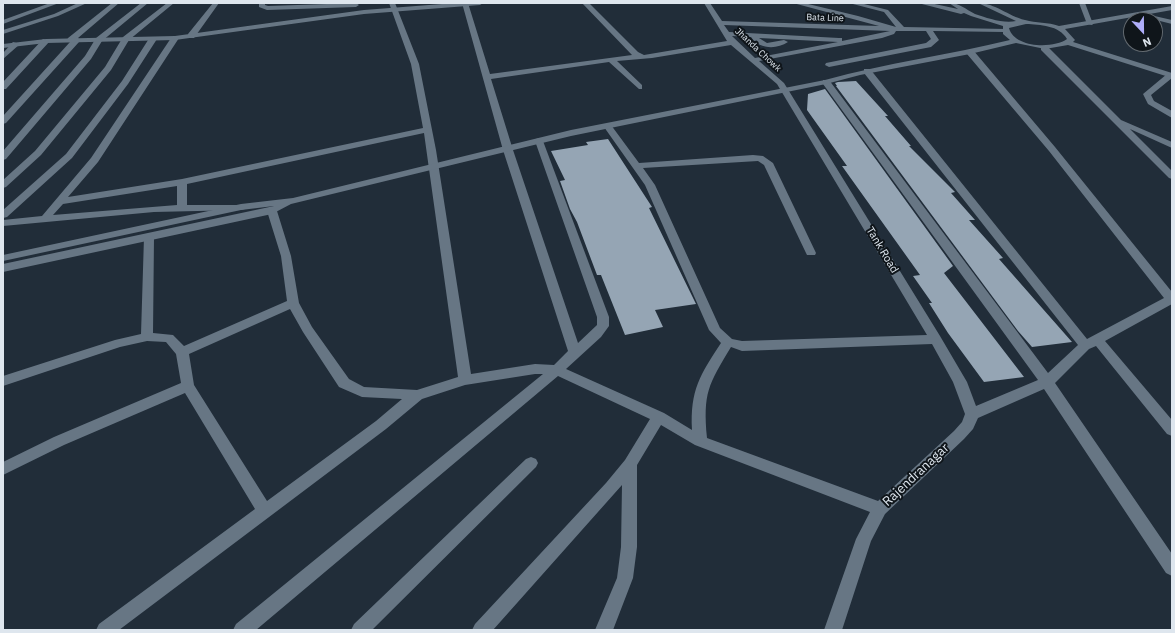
<!DOCTYPE html>
<style>
body{margin:0}
#map{position:relative;width:1175px;height:633px;overflow:hidden;background:#212d39;font-family:"IBM Plex Sans",sans-serif}
canvas{display:block}
.frame{position:absolute;inset:0;border:4px solid #dee6ee;pointer-events:none}
.north{position:absolute;left:1123px;top:12px;width:40px;height:40px;box-sizing:border-box;background:#0f151a;border:1px solid #62696f;border-radius:50%;rotate:158deg;font-size:11px;font-weight:700;line-height:16px;text-align:center;color:#dee6ee}
.north::after{content:'';display:block;margin:auto;width:14px;height:18px;background:#afaefa;clip-path:polygon(50% 0,100% 100%,50% 72%,0 100%)}
</style>
<div id="map">
<canvas width="1175" height="633"></canvas>
<div class="frame"></div>
<div class="north">N</div>
</div>
<script>
const c = document.querySelector('canvas').getContext('2d');
c.lineJoin = 'round';
function paint(path, color) { c.fillStyle = color; c.fill(path, 'evenodd'); }
function write(font, color, halo, rows, align = 'center') {
  c.font = font + ' "IBM Plex Sans",sans-serif'; c.lineWidth = 4; c.setLineDash([]); c.textBaseline = 'middle'; c.strokeStyle = halo; c.fillStyle = color; for (const [text, x, y, turn = 0] of rows) {
    c.save(); c.translate(x, y); c.rotate((+turn || 0) * Math.PI / 180); c.textAlign = isNaN(turn) ? turn : align; if (halo) c.strokeText(text, 0, 0); c.fillText(text, 0, 0); c.restore();
  }
}
paint(new Path2D(`
 M856,81L888,116H885L911,146H909L955,192L951,193L975,220H969L1003,258L999,259L1072,342L1032,347L1018,331L836,86H837L835,83L838,82Z
 M825,89L953,266L944,273L1024,377L984,382L948,333L929,303H932L913,276L920,275L842,166H847L807,110L808,94Z
 M608,139L652,207L649,208L696,304L655,310L663,327L625,335L601,275H597L577,222L570,209L560,181L565,180L551,151L588,145L586,142Z`), '#95a5b4');
paint(new Path2D(`
 M50,3H59L3,24V20Z
 M78,3H87L58,16L3,34V30L54,14Z
 M112,3H119L78,38L80,40L79,42L6,123L3,124V116L70,42L67,40L68,38Z
 M141,3H148L102,41L91,59L6,159L3,160V151L85,56L96,38Z
 M167,3H174L129,40L111,70L41,155L6,187L3,188V180L35,151L105,67L123,37Z
 M213,3H219L194,38H188V34Z
 M259,3H265V5L268,6L356,3L359,5L356,7L267,10L259,7Z
 M389,3H395L419,64L436,150L471,374L535,364L554,365L568,351L503,150L462,3H468L490,74L632,55L582,3H589L638,52L644,55L727,41L704,3H710L722,21L879,26L793,3H804L858,16L896,27L884,12L849,3H860L888,10L904,27L1006,29V31L1004,32L933,31L939,40L931,47L829,67L825,65L826,63L926,43L931,39L926,31H896L894,34L882,38L759,61L784,83L940,336L967,382L976,406L1038,380L823,84V80H829L1048,373L1078,345L864,73V69H870L1087,339L1164,298L1049,151L967,54V50H973L1055,147L1172,292V304L1105,341L1172,420V436L1167,434L1096,346L1089,349L1055,383L1172,554V576L1166,573L1044,389L978,418L973,429L964,439L885,514L871,541L842,630H824L856,539L870,512L695,445L661,425L637,465V547L633,578L613,630H595L617,578L621,547L622,485L493,630H472L475,624L606,483L625,460L650,419L558,376L256,630H233L236,624L543,374H535L465,385L422,399L386,429L119,630H96L99,624L255,509L185,393L64,445L3,475V462L54,437L181,383L176,354L166,342L147,341L120,347L3,386V376L115,340L141,334L144,237L145,235L149,234L154,237L153,333L173,335L184,346L287,301L281,256L267,211L272,208L277,211L291,256L299,303L312,327L349,379L364,387L417,390L458,377L424,133L187,184V205H245L246,207L245,209L241,210L154,212L3,226V220L42,216L91,158L171,38L175,36L179,38L98,162L68,197L182,179L423,128L411,64ZM724,25L890,31L842,41V38H839L729,32ZM732,36L751,37C759,49 776,50 788,42L784,40L767,43L759,38L838,42L755,58ZM731,45L777,84L927,335L742,341L732,339L720,328L655,185L643,168L758,161L764,165L806,253L807,255H815L816,253L773,163L763,156L753,155L639,163L611,125H605L604,127L645,185L709,330L721,343C700,375 690,390 692,430L664,413L566,369L601,337L609,326V317L543,141L539,138L536,139L535,141L597,317V325L578,343L513,150L491,79L609,62L639,89H642V85L617,61L652,58ZM177,186V205L53,215L63,204ZM290,309L303,332L339,387L362,397L402,399L376,421L267,501L194,385L189,354ZM932,344L953,382L965,414L962,422L954,431L878,501L707,438C703,393 708,385 731,347L742,351Z
 M1079,3H1085L1093,24L1092,25L1087,24Z
 M1150,15L1172,20V24L1148,18V16Z
 M150,37L157,39L128,84L72,158L7,217L3,218V210L66,154L122,81Z
 M43,39L50,41L6,89H3V82Z
 M13,42L20,44L3,59V53Z
 M1041,46H1047L1121,120L1172,142V148L1130,129L1172,171V179L1169,178L1041,50Z
 M1167,74H1172V78L1151,95L1154,101L1172,111V118L1148,104L1143,94Z
 M531,457L536,459L538,463L536,467L372,630H351L354,624L526,459Z`), '#677684');
paint(new Path2D(`
 M455,3H483L480,5L364,14L175,40L46,43L3,48V44L46,39L175,36L364,10Z
 M918,3H930L958,9L949,3C960,3 965,9 975,14C987,18 1004,24 1016,21L978,3C995,3 1008,16 1025,20C1036,23 1048,22 1059,26L1172,6V10L1065,29L1075,40L1073,42L1172,73V78L1068,45L1045,49L1016,43L970,54L860,75L826,84L571,136L291,204L272,214L3,272V264L274,206L241,210L3,261V255L241,204L293,198L571,130L825,80C886,63 949,55 1010,40L1003,34V26L971,16L964,13L961,14ZM1026,24C1040,25 1059,25 1067,39C1053,49 1014,48 1009,28Z`), '#677684');
write('9px', '#dee6ee', '#0f151a', [
 ["Bata Line",825,18,2],
 ["Jhanda Chowk",758,50,43]
]);
write('11px', '#dee6ee', '#0f151a', [
 ["Tank Road",882,250,59]
]);
write('13px', '#dee6ee', '#0f151a', [
 ["Rajendranagar",916,475,-43]
]);
</script>
